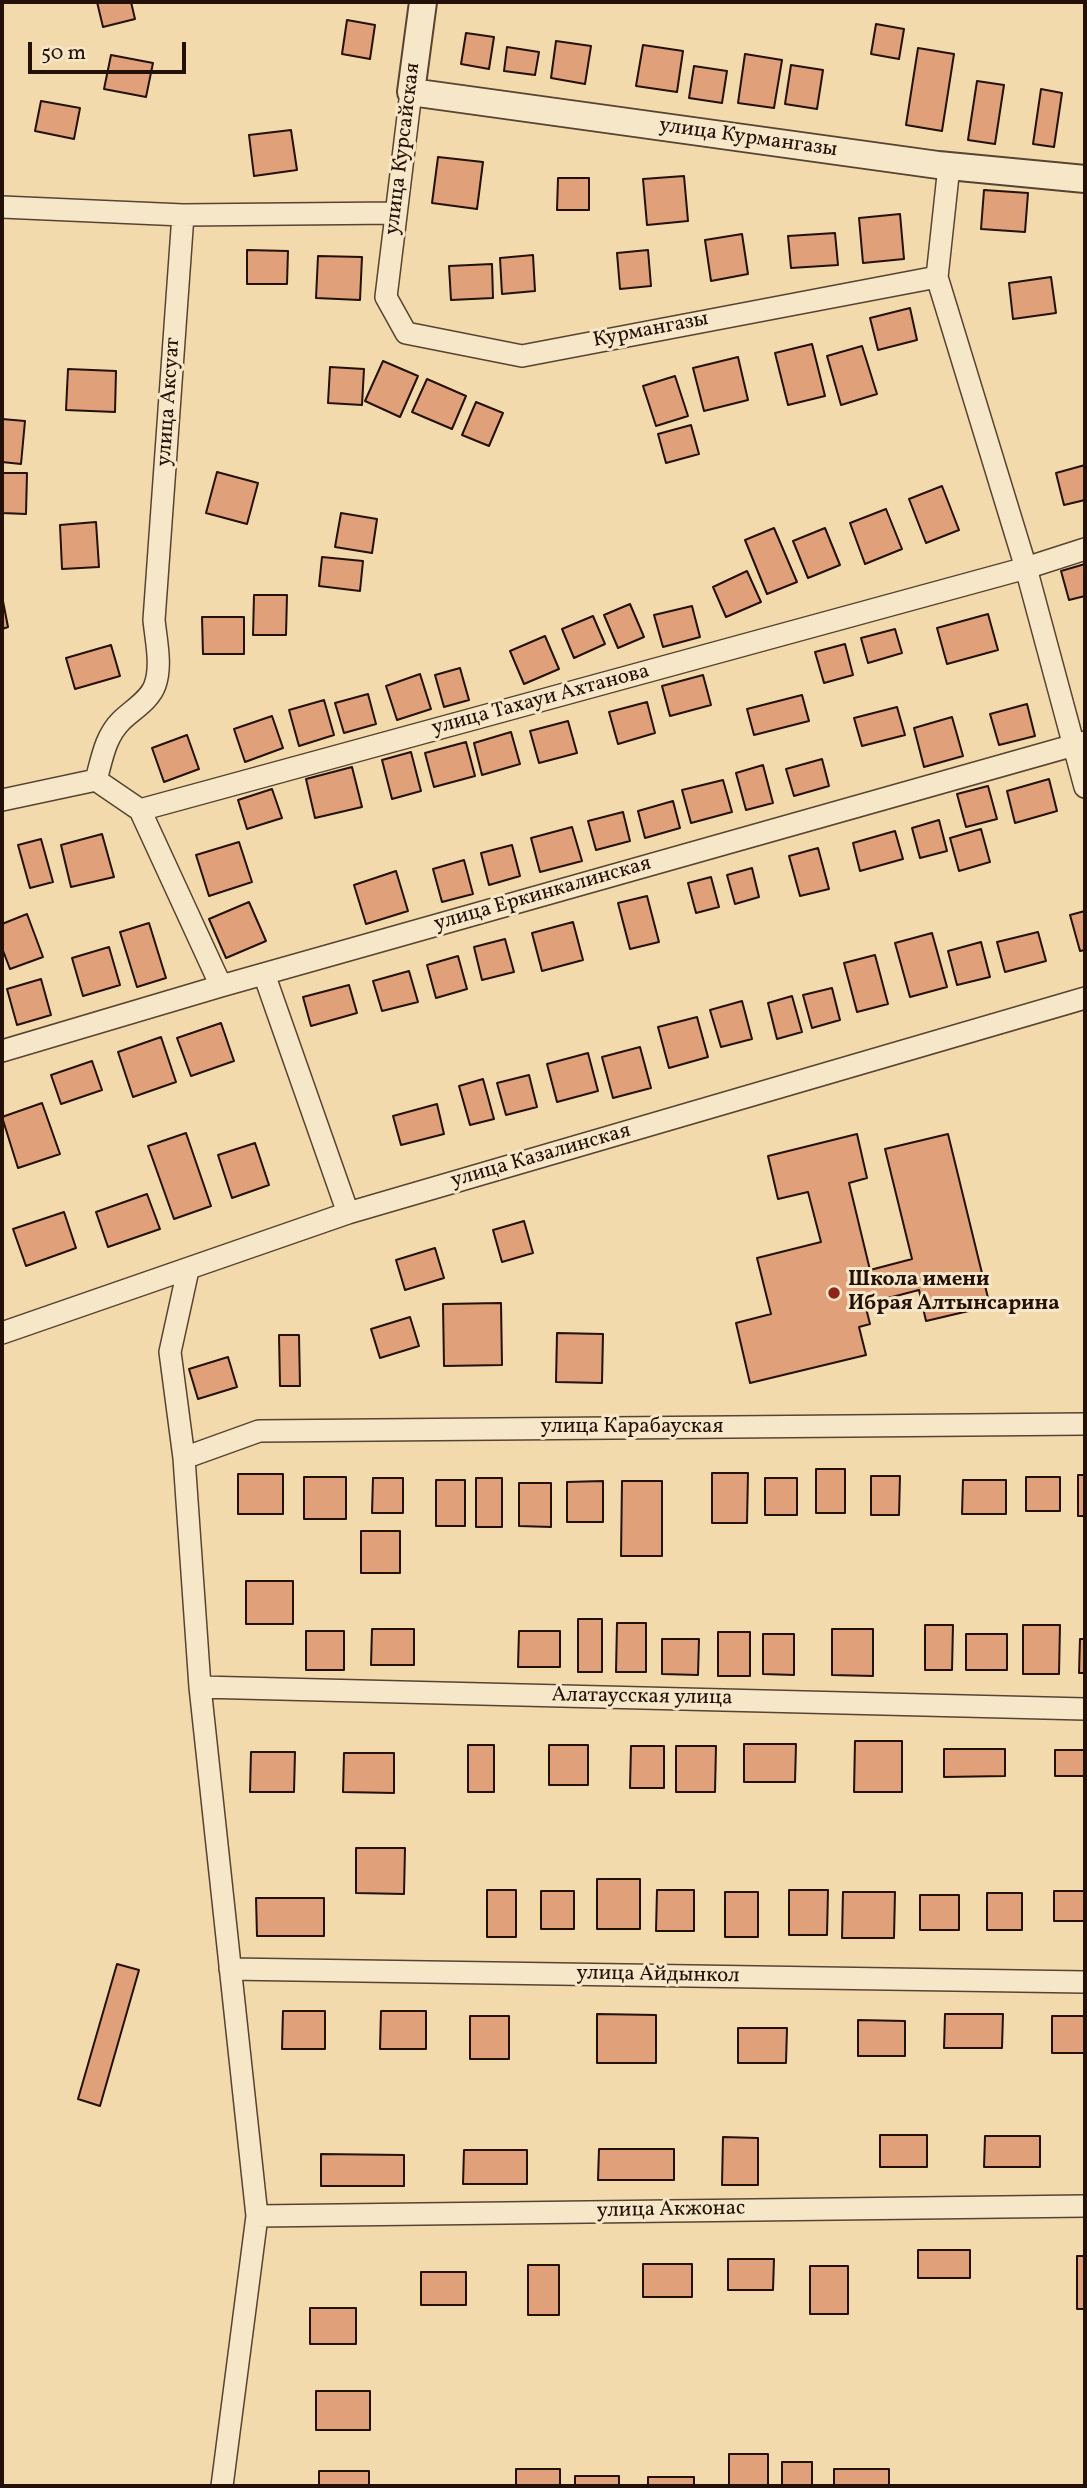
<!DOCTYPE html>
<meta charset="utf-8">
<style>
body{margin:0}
#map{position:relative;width:1087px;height:2488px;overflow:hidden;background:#f2daac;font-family:Vollkorn,serif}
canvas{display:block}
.frame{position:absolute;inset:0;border:4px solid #231108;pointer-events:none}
.scale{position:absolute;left:28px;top:42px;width:158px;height:32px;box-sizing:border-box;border:4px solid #231108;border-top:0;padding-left:9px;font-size:21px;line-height:24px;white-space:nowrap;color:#231108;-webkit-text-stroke:5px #f7e7c9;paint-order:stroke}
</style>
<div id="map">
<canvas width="1087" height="2488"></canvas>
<div class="frame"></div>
<div class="scale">50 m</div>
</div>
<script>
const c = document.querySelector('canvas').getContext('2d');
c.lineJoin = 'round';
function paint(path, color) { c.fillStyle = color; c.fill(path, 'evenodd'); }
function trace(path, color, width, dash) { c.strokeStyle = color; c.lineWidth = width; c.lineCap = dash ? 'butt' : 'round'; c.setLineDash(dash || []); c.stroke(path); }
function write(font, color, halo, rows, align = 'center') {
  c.font = font + ' Vollkorn,serif'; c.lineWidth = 6; c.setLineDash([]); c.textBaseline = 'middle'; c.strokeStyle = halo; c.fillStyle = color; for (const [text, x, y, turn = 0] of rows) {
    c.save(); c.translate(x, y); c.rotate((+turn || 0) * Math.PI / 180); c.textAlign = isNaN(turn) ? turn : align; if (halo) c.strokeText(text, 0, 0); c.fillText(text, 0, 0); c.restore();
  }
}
const building = new Path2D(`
 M97,2H131L135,19L103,27Z
 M347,20L375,25L370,59L342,54Z
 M876,24L904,29L899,59L871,54Z
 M466,33L494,37L489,69L461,64Z
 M556,41L591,46L585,84L551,78Z
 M643,45L683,51L677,92L636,86Z
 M507,47L539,52L535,75L504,71Z
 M918,48L954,54L942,131L906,125Z
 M745,54L782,60L774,108L738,103Z
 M111,55L153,63L146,97L104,89Z
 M791,65L823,70L817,109L785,104Z
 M694,66L727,71L722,103L689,98Z
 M977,81L1004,85L995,144L968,140Z
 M1041,89L1062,93L1054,147L1033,144Z
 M41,101L80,108L74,139L35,131Z
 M291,130L297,170L254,176L249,135Z
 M438,157L483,162L477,209L432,203Z
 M684,176L688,221L647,225L643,179Z
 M558,178H589V210H557Z
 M984,190L1028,193L1025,232L981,229Z
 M900,214L904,259L863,263L859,218Z
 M835,233L838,265L791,268L788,236Z
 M742,234L748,274L711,281L705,240Z
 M247,250L288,251L287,284H247Z
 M648,250L651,286L620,289L617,253Z
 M533,255L535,291L502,294L500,258Z
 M318,256L362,257L360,300L316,298Z
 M492,264L493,298L451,300L449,266Z
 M1051,277L1056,313L1013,319L1009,283Z
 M910,308L917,340L878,350L870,318Z
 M812,344L825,396L788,405L775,353Z
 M862,346L877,394L841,405L827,356Z
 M738,357L748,400L704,411L693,368Z
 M383,361L418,376L400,417L365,401Z
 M330,367L364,369L362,405L328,403Z
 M68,369L116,371L115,412L66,410Z
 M675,376L688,416L656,426L643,386Z
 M427,379L466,396L452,429L412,412Z
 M476,402L503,413L489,446L462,435Z
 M2,419L25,421L21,464L2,462Z
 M691,425L699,454L666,463L658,434Z
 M1085,465V500L1064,505L1056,473Z
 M217,472L258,483L247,524L206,513Z
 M2,473H27L26,514L2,513Z
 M942,486L959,530L926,543L909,499Z
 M886,509L902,549L865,564L850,523Z
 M341,513L377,519L372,553L335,547Z
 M96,522L99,567L62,569L60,525Z
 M774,528L797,582L767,594L745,540Z
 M825,528L840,565L808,578L793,541Z
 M322,557L363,561L360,591L319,586Z
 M1085,564V596L1069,600L1061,571Z
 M747,571L761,602L726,617L713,587Z
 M254,595H287L286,635H253Z
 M2,596L8,627L2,629Z
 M630,604L644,637L618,648L604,615Z
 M692,606L700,637L663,647L654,615Z
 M988,614L998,650L947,664L937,628Z
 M593,616L605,644L574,658L562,629Z
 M202,617H244V654H203Z
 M895,629L902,653L868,663L861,638Z
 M545,636L559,669L524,684L510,651Z
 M845,644L853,675L824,683L815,652Z
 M111,645L120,676L75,689L66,658Z
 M460,668L469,700L444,707L435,675Z
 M420,674L431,709L397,720L386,686Z
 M703,675L711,705L670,716L662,686Z
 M368,694L376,724L344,733L335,703Z
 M802,695L809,721L754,735L747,709Z
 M324,700L334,735L299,746L289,710Z
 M647,702L655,733L618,744L609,712Z
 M1027,704L1035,736L999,745L990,714Z
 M897,707L905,735L862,746L854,718Z
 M272,716L283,748L245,762L234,729Z
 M952,717L963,756L924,767L914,728Z
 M568,721L577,753L539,763L530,731Z
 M511,732L520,764L482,775L474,743Z
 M187,735L199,769L164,782L152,748Z
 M466,742L475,776L434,787L425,753Z
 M411,752L421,791L392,799L382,760Z
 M822,759L829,786L794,796L786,769Z
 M763,765L773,803L746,810L736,773Z
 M352,767L362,807L315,818L306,779Z
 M1049,779L1057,811L1015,823L1007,791Z
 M723,780L732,812L691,823L682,790Z
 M988,786L997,819L966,827L957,794Z
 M272,789L282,818L247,829L238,800Z
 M673,801L680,828L645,838L638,811Z
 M623,812L630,841L596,850L588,821Z
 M939,820L947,851L920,858L912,828Z
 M572,827L582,861L540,872L531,838Z
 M981,829L990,862L959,871L950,838Z
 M895,831L903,859L860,871L853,843Z
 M102,834L114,877L71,887L61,845Z
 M41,839L53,882L30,888L18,845Z
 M239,842L252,882L209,896L196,855Z
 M512,845L520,876L489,885L481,853Z
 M818,848L829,889L800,896L789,856Z
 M464,860L473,894L442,902L433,869Z
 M752,868L759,897L735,904L727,875Z
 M396,871L408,911L366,924L354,885Z
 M711,877L719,907L696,913L688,883Z
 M647,896L659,942L630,949L618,903Z
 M249,902L266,941L226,958L209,919Z
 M1085,911V950L1080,951L1070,915Z
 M27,914L43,957L10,969L2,948V924Z
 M573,922L583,960L542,971L532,933Z
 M149,923L166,978L137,987L120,932Z
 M1038,932L1046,961L1005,972L997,942Z
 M932,933L947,987L910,997L895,943Z
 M505,939L514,972L482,980L474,947Z
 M981,942L990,977L957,985L948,951Z
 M109,947L120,985L83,996L72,958Z
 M875,955L888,1004L857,1012L844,963Z
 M458,956L467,989L436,998L427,965Z
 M409,971L418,1002L382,1011L373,981Z
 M41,979L51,1015L17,1025L7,989Z
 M349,985L357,1013L311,1026L303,997Z
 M832,988L840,1020L812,1028L803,995Z
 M792,996L802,1032L777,1039L768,1003Z
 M742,1001L752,1039L721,1047L710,1010Z
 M697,1017L708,1057L669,1068L658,1027Z
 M221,1023L234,1061L191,1076L177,1038Z
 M161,1037L176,1082L133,1097L118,1052Z
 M640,1047L651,1088L613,1098L602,1057Z
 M588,1053L598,1091L557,1102L547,1064Z
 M92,1061L102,1090L61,1104L51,1075Z
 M529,1075L537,1107L506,1115L497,1083Z
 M483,1079L494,1119L470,1125L459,1086Z
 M42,1103L60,1154L18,1168L2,1117Z
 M437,1104L444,1134L401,1145L393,1116Z
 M186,1133L211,1206L174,1219L148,1146Z
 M857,1134L867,1178L849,1183L870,1270L912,1259L885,1149L948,1134L990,1306L926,1321L919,1290L865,1304L870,1324L859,1327L866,1355L750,1383L736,1323L771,1314L757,1258L821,1242L808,1192L778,1199L768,1156Z
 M255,1143L269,1185L232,1198L218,1155Z
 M147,1194L160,1229L108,1247L96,1212Z
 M64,1212L76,1248L26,1266L13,1229Z
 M524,1221L533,1253L502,1262L493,1230Z
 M435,1248L444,1278L405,1290L396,1260Z
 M501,1303L502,1365L444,1366L443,1304Z
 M410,1317L419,1346L380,1358L371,1329Z
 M557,1333L603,1334L602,1383L556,1382Z
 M279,1335H299L300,1386H280Z
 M228,1357L237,1387L198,1399L189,1369Z
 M816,1469H845V1513H816Z
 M712,1473H748L747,1523H712Z
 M238,1474H283V1514H238Z
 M1078,1475H1085V1516H1078Z
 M871,1476H900L899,1515H871Z
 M304,1477H346V1519H304Z
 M1026,1477H1060V1511H1026Z
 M373,1478H403V1513H372Z
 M476,1478H502V1527H476Z
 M765,1478H797V1515H765Z
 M436,1480H465V1526H436Z
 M963,1480H1006V1514H962Z
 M603,1481V1522H567V1482Z
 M622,1481H662V1556H621Z
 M519,1483H551V1527L519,1526Z
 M361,1531H400V1573H361Z
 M246,1581H293V1624H246Z
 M578,1619H602V1672H578Z
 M617,1623H646V1672H616Z
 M925,1625H953L952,1670H925Z
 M1023,1625H1060L1059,1674H1023Z
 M372,1629H414V1665H371Z
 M832,1629H873V1676L832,1675Z
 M306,1631H344V1670H306Z
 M519,1631H560V1667H518Z
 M718,1632H750V1676H718Z
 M763,1634H794V1675L763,1674Z
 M966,1634H1007V1670H966Z
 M662,1639H699L698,1675L662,1674Z
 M1080,1639H1085V1673H1079Z
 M855,1741H902V1792H854Z
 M744,1744H796L795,1782H744Z
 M468,1745H494V1792H468Z
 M549,1745H588V1785H549Z
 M631,1746H664V1788H630Z
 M676,1746H716L715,1792H676Z
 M944,1749H1005V1776L944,1777Z
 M1055,1750H1085V1776H1055Z
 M251,1752H295L294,1792H250Z
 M344,1753H394V1793L343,1792Z
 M356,1848H405L404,1894L356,1893Z
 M597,1879H640V1929H597Z
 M487,1890H516V1937H487Z
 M657,1890H694V1931H656Z
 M789,1890H828L827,1935H789Z
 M541,1891H574V1929H541Z
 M1054,1891H1085V1921H1054Z
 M725,1892H758V1937H725Z
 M843,1892H895L894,1938H842Z
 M987,1893H1022V1930H987Z
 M920,1895H959V1930H920Z
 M256,1898H324V1936H257Z
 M117,1964L139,1970L100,2106L78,2099Z
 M283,2011H325V2049H282Z
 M381,2011H426V2049H380Z
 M597,2014L656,2015V2063H597Z
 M945,2014H1003L1002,2048H944Z
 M470,2016H509V2059H470Z
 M1052,2016H1085V2053H1052Z
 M858,2020L905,2021V2056H858Z
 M738,2028H787L786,2063H738Z
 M880,2135H927V2167H880Z
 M985,2136H1040V2167H984Z
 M723,2137L758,2138V2185H722Z
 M599,2149H674V2180H598Z
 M464,2150H527V2184H463Z
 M321,2154L404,2155V2186H321Z
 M918,2250H970V2278H918Z
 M1077,2256H1085V2309H1077Z
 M728,2259H774L773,2290H728Z
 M643,2264H692V2297H643Z
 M528,2265H559V2315H528Z
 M810,2266H848V2314H810Z
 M421,2272H466V2305H421Z
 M310,2308H356V2344H310Z
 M316,2391H370V2430H316Z
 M729,2454H768V2486H729Z
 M782,2462H812V2486H782Z
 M516,2469H560V2486H516Z
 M834,2469H889V2486H834Z
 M319,2471H369V2486H319Z
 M575,2476H619V2486H575Z
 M648,2477H694V2486H648Z`);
paint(building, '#dfa07a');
trace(building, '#231108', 2);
const minor = new Path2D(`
 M411,92L386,297L406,333L522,356L937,277
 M949,166L937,277L1026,568L1085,787
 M2,207L183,215
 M96,780C102,759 105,737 121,721C132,710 150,700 155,685C162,666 156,640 154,620L183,215L396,213
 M2,800L96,780L140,810L1026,568L1085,549
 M140,810L221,986
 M264,974L348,1213
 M2,1051L221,986L1085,742
 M188,1270L170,1352L184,1458L200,1687L257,2216L222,2486
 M2,1333L348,1213L1085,998
 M184,1458L259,1431L1085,1424
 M200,1687L1085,1709
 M230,1969L1085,1982
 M257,2216L1085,2206`);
const tertiary = new Path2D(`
 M423,2L411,92L938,165L1085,179`);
trace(minor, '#574331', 24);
trace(tertiary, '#574331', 30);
trace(minor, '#f7e7c9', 21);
trace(tertiary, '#f7e7c9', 26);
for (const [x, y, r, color] of [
 [834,1293,7,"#8f2418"]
]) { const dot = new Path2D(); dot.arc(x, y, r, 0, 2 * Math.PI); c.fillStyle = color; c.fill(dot); trace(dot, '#f7e7c9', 2.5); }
write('21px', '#231108', '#f7e7c9', [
 ["улица Курмангазы",748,139,8],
 ["улица Курсайская",404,149,-83],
 ["Курмангазы",651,331,-11],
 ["улица Аксуат",170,402,-86],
 ["улица Тахауи Ахтанова",541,701,-15],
 ["улица Еркинкалинская",543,895,-16],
 ["улица Казалинская",541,1157,-16],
 ["улица Карабауская",632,1428],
 ["Алатаусская улица",642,1698,1],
 ["улица Айдынкол",658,1976,1],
 ["улица Акжонас",671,2211,-1]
]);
write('bold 21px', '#231108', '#f7e7c9', [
 ["Школа имени",848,1281],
 ["Ибрая Алтынсарина",848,1305]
], 'left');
</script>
